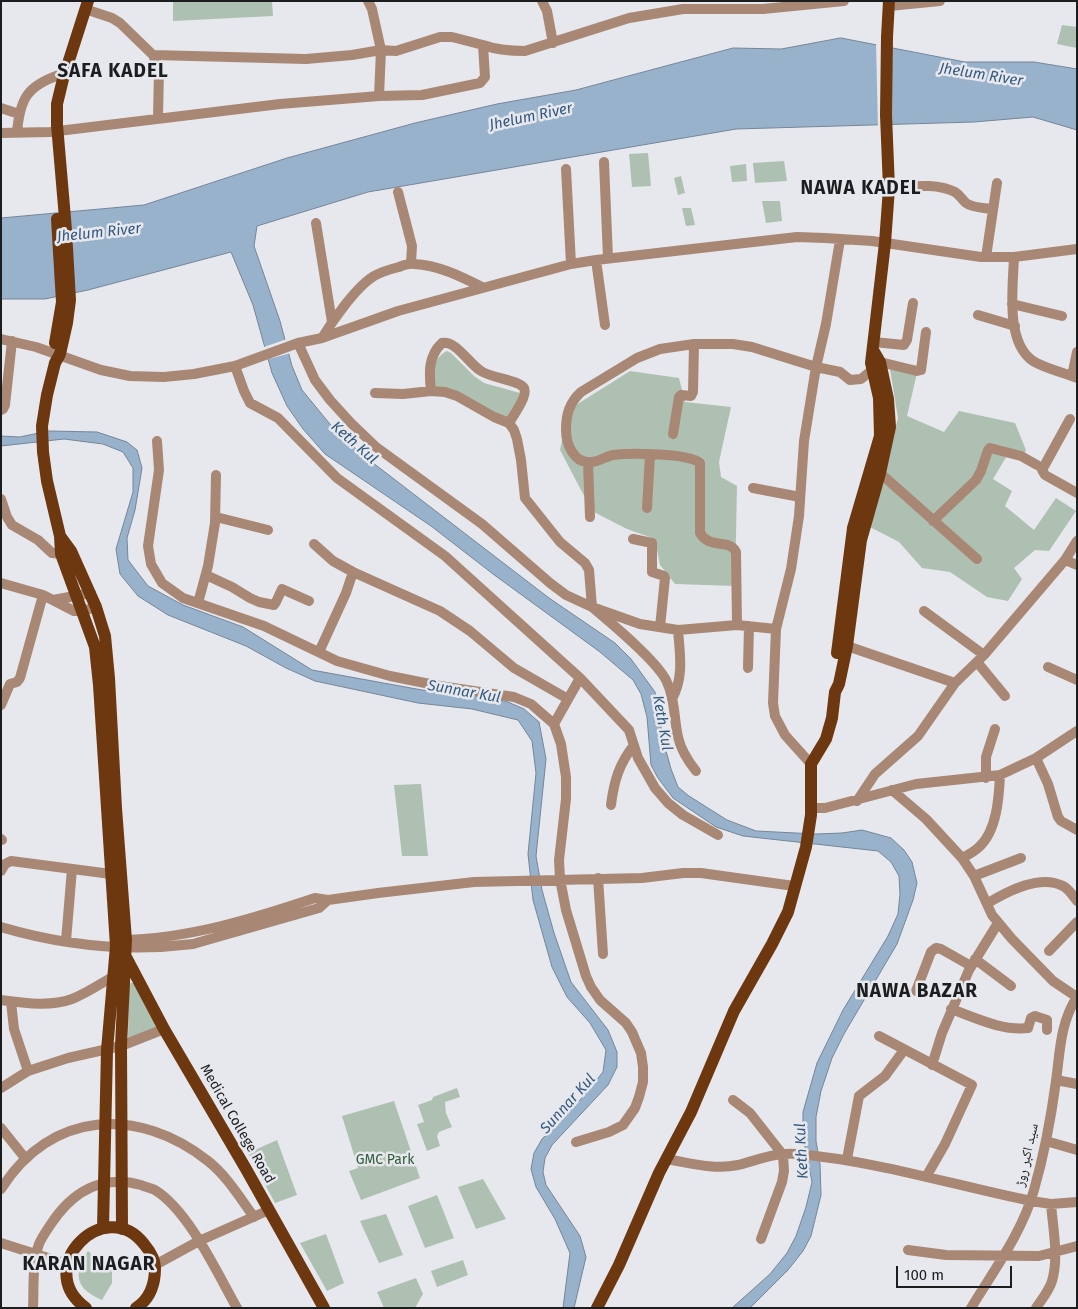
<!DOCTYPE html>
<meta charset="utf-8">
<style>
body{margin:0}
#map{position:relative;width:1078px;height:1309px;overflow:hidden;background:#e7e8ed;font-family:"Fira Sans",sans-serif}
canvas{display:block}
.frame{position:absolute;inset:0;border:2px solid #1c1d1f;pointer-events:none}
.scale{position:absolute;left:896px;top:1266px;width:116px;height:22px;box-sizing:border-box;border:2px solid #1c1d1f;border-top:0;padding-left:6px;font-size:15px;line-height:18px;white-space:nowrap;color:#1c1d1f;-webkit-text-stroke:4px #e7e8ed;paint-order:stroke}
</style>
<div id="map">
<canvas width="1078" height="1309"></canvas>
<div class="frame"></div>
<div class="scale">100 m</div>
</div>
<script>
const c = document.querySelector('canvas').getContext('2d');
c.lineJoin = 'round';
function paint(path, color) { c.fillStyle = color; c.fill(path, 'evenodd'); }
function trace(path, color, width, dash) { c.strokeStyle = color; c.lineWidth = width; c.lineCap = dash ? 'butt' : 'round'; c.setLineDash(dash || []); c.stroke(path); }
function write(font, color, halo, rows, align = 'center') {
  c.font = font + ' "Fira Sans","Noto Naskh Arabic",sans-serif'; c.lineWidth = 5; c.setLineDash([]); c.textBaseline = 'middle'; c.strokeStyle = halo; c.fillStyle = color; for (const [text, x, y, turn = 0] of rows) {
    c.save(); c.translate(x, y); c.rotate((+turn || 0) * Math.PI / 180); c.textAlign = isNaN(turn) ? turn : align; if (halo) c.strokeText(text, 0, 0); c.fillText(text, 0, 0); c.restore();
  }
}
paint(new Path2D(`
 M173,1H272L273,16L173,21Z
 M1062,25L1077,27V48L1057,44Z
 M648,153L651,186L632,187L629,154Z
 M784,161L787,181L755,183L753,163Z
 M746,164L747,181L732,182L730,166Z
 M681,176L685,193L678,195L674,178Z
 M762,201H780L782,221L766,223Z
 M682,208H691L695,225L686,226Z
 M447,351L451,353L474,376L484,383L520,393L508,422L432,389C433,374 431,359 447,351Z
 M889,363L917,373L907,416L944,432L959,411L1015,423L1026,450L1022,458L1008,454L993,479L1012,491L1005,506L1034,530L1056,498L1076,511L1049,551L1035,550L1014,568L1022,579L1008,601L987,597L950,572L922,568L899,542L870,527L898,418Z
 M630,371L679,378L685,402L731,407L719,462L721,477L737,486L735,586L675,584L660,565L655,539L627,529L592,511L560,450L564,431L576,405Z
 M421,784L428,856H402L394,785Z
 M129,983H134L157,1027L128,1039Z
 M457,1088L460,1097L445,1102L446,1113L452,1127L439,1132L437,1136L440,1146L427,1151L417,1124L424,1122L418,1105L432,1100L433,1097Z
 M394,1101L420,1178L361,1200L349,1171L358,1168L342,1116Z
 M277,1140L297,1195L275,1203L248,1153Z
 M483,1179L506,1219L476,1229L458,1187Z
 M437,1195L454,1238L425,1248L408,1206Z
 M386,1214L403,1255L379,1263L360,1221Z
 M326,1234L344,1283L327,1291L300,1243Z
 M88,1251L98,1260H105L112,1264V1283L102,1300C75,1288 73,1275 88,1251Z
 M463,1260L468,1275L437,1287L431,1271Z
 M416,1278L423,1294L415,1308H384L377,1292Z`), '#aec0b1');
const water = new Path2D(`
 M841,38L965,62H1034L1077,69V130L1033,117L974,122L736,129L368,192L257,226L254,246L280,321L292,366L302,390L334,429L364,456L549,598L615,643L631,659L655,692L663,740L671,769L678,787L689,796L727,820L756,831L816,834L842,833L862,830L891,838L904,850L912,862L917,883L913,900L897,944L844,1034L832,1058L821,1091L816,1117V1141L820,1164L821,1195L811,1236L803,1251L788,1270L750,1308H732L770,1274L787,1253L796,1236L806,1207L812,1182L803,1137V1112L817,1063L843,1010L888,936L898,914L900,894L899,876L891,862L878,851L743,836L716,827L673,798L658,778L651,765L647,717L641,694L633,680L600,652L493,574L431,526L325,454L303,429L287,406L272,373L253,305L231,252L88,290L45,299H1V218L144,205L287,158L415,123L497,104L576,90L733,48L781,49Z
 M49,431L97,432L127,442L137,450L142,468L135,510L127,538L128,560L148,586L183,605L243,627L312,670L422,690L482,696L508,702L524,709L539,722L546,759L536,856L542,890L554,933L571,982L608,1030L617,1052V1067L608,1085L552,1145L545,1158L543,1172L546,1185L580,1236L586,1257L574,1308H563L570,1253L555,1219L536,1187L531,1169L534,1153L542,1139L580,1100L603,1072L606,1050L590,1023L567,997L552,967L533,900L528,854L536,773L532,741L518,720L472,709L418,703L315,681L286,668L246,646L168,615L138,596L120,574L116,549L133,492V468L123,452L103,444L64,439L1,446V436L19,437Z`);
paint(water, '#99b2cc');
trace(water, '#748598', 1);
paint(new Path2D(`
 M876,42L892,45L891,128L878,129Z
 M287,339L291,353L265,360L261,348Z`), '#e7e8ed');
trace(new Path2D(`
 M368,1L372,9L381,50L379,96
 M542,1L547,11L553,43
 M889,6L940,1
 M85,9L112,18L120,23L153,55L159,69L158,118
 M153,55L306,59L352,55L381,50L396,51L440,37H452L483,45
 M1,108L19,114
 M17,132C20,99 27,86 59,75
 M1,133L50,132L280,104L379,96L422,95L480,83L485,77L483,45C497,50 510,51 525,51L629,18L683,9H763L844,1
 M604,162L608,258
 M566,169L571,264
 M889,188C910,187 935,182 955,192C960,195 962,200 966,203C972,208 986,208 993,209
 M398,192L412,246L411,263
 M316,223L332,322
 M986,257L997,183
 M1014,257C1013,287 1005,342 1033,361C1046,369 1063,372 1077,378
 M596,260L605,325
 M1012,304L1062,316
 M978,315L1015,326
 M322,338C333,320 356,287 374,276C381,272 391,269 399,267C404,265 409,263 414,264C438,265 460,276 482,287
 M1,339L36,347L101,370L130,376L164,377L194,374L235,366L298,343L322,338L398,311L571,264L596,260L797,237L825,238L872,241L981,257H1014L1077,249
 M874,342L904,345L907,340L913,303
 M298,343L315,380L330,400L351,423L376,447L482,524L550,583L566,595L592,607L640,624L678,630L737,625L776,629
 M880,362L917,371L921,370L926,332
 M235,366L244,391L250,403L278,418L337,478L445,556L580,678L629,730L638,758L655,788L668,803L683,815L718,835
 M1072,376L1077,352
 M431,391C429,373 428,356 442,343C456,340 469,364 481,371C491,378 519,380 524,388C528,396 513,416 509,423
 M375,393L403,394L431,391L445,392L457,396L494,417L509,423L514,430L517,439L521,460L525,498L560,542L585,563L589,570L592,607C611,623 655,659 666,680C675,698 674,719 678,737C681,750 688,761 696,771
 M1,410L3,409L5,405L12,341
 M1070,419L1042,470L1045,475L1077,493
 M673,434L679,397L681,395L691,396L693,392L694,344
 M157,441L159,470L148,546L151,564L162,583L183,598L264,626L337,661L390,676L440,686L514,697L531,704L554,724L561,744L566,777V799L559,860L560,879L566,910L586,976L591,987L600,1000L626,1023L632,1032L641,1053L643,1067V1082L639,1097L635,1108L623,1125L609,1132L576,1142
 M588,462L590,517
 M880,473L977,559
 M753,488L800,497
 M1,499L7,517L12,525L38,540L52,553L61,554
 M647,508L650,455
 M216,517L268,530
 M933,521L976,480L981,471L988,450L990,448L1021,456L1037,465
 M633,539L652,543V572L664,576L665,578L660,627
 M314,544L333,561L353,572L440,611L470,631L514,668L568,699
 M1065,560L1077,565
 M206,575L232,587L250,598L259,602L274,605L276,602L282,589L309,601
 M1,583L43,595L74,611H83L96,607
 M53,600L91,593
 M198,603L208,566L215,523L216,475
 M924,611L984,655
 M737,625L736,552C729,538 710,550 700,533V463C689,453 630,453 613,455C606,456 599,462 591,462C574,464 566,444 566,430C566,415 569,403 581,392L637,358L660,349L694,344H733L752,347L816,367L840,372L850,380L861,379L872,370
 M847,646L955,683
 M319,652L346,593L353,572
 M977,662L1005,696
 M1048,667L1077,680
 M748,668L749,626
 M672,699C684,677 680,655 678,630
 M1,705L10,684L17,682L20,678L43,595
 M554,724L580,678
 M1036,758L1048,784L1058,817L1061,821L1077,830
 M811,764L785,735L775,716L773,703L776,629L791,569L799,516L804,441L816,367L826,324L840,240
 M986,778V757L995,729
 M892,790L926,819L962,858L974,876L992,915L1012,939L1053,981L1077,997
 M857,801L875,774L918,736L955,683L984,655L1065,560L1077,541
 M611,805C614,781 619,764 634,745
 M812,808H825L916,784L1000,775L1036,758L1077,731
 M1,839L2,840
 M962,858C968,855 974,852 979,847C997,831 999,797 1000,775
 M1,871L5,864L11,861L111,874
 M974,876L1021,858
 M598,878L603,954
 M988,903C1008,891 1040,874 1063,886C1069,889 1073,896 1077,901
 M1,927C62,945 129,952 193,944L319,908L328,900
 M120,940C188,939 252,919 315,898L328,900L378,893L474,882L642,878L683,873H701L794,886
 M66,941L72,869
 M1049,951L1077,922
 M975,959L1011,986
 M916,991L931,952L936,948L941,949L971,966
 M1,1000C24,1003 50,1007 72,999C87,993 100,984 114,976
 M11,1002L14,1029L28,1071
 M951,1009C976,1018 1002,1031 1028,1028L1031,1018L1035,1016L1047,1020V1030
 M879,1036L972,1085L945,1144L926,1177
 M932,1065L942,1033L969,970L998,923
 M1056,1080L1077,1084
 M1,1088L28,1071L68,1058L121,1046L164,1029
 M733,1100L750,1113L783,1155L784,1171L782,1182L761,1239
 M1,1128L25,1158
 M1046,1141L1077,1150
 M666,1159C690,1163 714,1170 738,1165C758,1160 775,1152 797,1154C877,1161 953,1185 1031,1201L1051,1204L1077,1202
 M847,1159L859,1096L885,1076L904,1050
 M1,1189C51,1110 138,1106 208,1161C227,1176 240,1198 254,1217
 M1,1243L67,1264
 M908,1250L946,1255L1039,1256L1077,1246
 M155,1265L199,1241L269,1210
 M33,1308C34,1287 32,1263 39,1244C42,1237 47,1230 51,1224C72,1192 102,1174 141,1185C145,1187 151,1188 155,1190C189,1211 217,1273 237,1308
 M971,1308C994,1270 1022,1233 1034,1190C1044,1155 1051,1118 1056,1081C1060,1052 1060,1023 1077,997
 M1036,1308C1042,1299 1049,1291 1052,1281C1059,1258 1053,1228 1051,1204`), '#a88874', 10);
trace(new Path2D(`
 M88,1L63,79L57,104V125L66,230L70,300L67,323L60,354L55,363L47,395L42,426L43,452L47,481L60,536L61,554L95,647L99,685L116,946L107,1050L103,1228
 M55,343L62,302L57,219
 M60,536L71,551L96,607L105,636L109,678L116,808L126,940L121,1046L122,1229
 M837,653L853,528L880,436L879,398L871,363L885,243L889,188L886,115L887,37L889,1
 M126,957L164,1029L246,1169L324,1308
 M86,1308C31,1268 105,1194 144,1244C149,1250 155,1259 155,1268C155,1284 150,1299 136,1308
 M597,1308L619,1265L659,1173L691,1112L734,1011L772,944L788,912L806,847L811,815V764L826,739L832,718L835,692L839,684L847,646L861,540L880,473L890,427L888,399L880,362L873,350`), '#6d3810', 12);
write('14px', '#1c1d1f', '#e7e8ed', [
 ["Medical College Road",237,1124,60],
 ["سید اکبر روڑ",1027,1155,-77]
]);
write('14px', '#2f5e3c', '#e7e8ed', [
 ["GMC Park",385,1160]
]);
write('italic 15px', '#33587f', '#e7e8ed', [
 ["Jhelum River",981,75,9],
 ["Jhelum River",531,117,-12],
 ["Jhelum River",99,233,-6],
 ["Keth Kul",354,443,41],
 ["Sunnar Kul",464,692,10],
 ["Keth Kul",662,723,80],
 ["Sunnar Kul",568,1104,-48],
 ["Keth Kul",802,1151,-93]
]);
c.letterSpacing = '1px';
write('bold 19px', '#1c1d1f', '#e7e8ed', [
 ["SAFA KADEL",113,72],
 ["NAWA KADEL",861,189],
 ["NAWA BAZAR",917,992],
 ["KARAN NAGAR",89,1265]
]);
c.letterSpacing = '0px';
</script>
